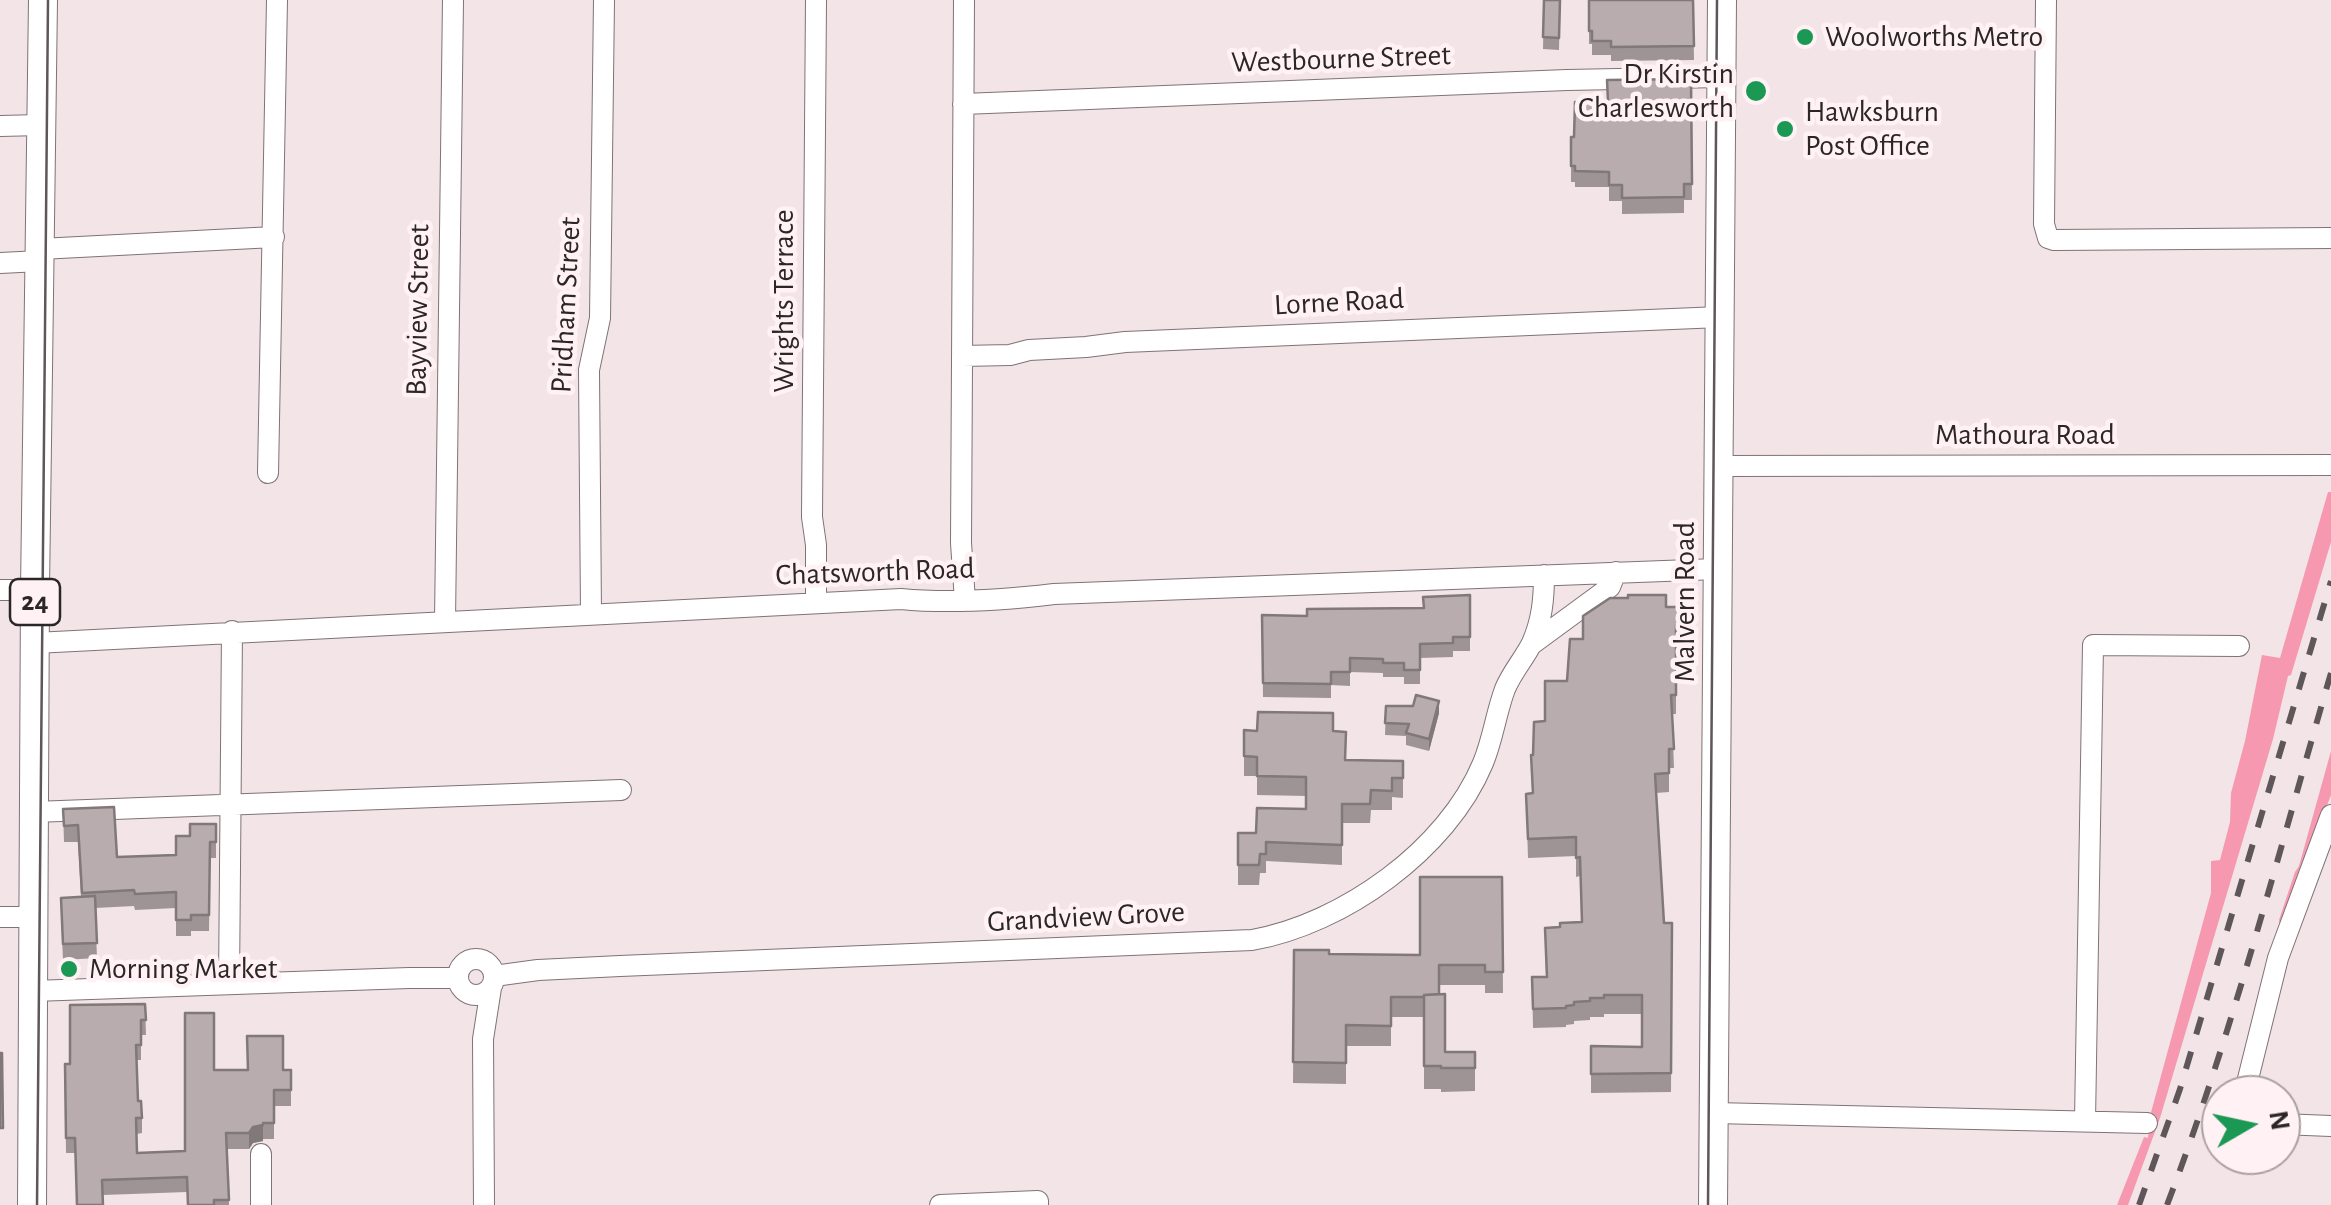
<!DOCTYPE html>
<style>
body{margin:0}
#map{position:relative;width:2331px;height:1205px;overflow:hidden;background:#f2e4e7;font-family:"Alegreya Sans",sans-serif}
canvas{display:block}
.north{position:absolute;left:2201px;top:1075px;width:100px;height:100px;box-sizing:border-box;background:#fff1f4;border:2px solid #aaa0a2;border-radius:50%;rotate:81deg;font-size:28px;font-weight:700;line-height:40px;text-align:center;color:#2b2627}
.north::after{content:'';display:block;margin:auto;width:35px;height:45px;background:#1c9855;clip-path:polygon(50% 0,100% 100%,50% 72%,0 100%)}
</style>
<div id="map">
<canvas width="2331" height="1205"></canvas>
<div class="north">N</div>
</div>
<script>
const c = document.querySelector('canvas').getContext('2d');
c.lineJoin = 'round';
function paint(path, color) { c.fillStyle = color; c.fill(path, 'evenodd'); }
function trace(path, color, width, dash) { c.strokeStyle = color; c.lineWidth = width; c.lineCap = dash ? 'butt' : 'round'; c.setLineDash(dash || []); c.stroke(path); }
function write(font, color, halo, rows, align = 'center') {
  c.font = font + ' "Alegreya Sans",sans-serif'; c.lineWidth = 9; c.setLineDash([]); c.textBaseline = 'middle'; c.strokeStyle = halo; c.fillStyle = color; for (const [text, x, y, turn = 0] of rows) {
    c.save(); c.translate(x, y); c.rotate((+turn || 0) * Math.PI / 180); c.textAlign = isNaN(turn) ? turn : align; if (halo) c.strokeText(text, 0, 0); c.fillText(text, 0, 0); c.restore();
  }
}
paint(new Path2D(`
 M2328,492H2331V542L2291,675L2288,676L2273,739L2160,1118L2128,1205H2117L2144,1137L2148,1138L2150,1116L2211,893V861L2220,860L2230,822L2231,793L2245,741L2262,655L2280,658Z
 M2331,751V795L2280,929L2279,920L2295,872L2299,866Z`), '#f698b0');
const minor = new Path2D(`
 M964,0L961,543L965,601
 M2046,0L2044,224L2048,238L2054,240L2331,238
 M963,104L1567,80L1721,77
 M0,126L41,125
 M40,249L274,237
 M0,263L40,261
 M962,356L1010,355L1029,350L1086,347L1125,342L1720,317
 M1719,466L2331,465
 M268,473L277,0
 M0,590H35
 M816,603V545L812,517L816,0
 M591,614L589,370L600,318L604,0
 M445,621L453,0
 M35,643L901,599C952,604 1004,600 1054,594L1717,569
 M1531,645L1610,587L1616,572
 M34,812L621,790
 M0,917H34
 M458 977a18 18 0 1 1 36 0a18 18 0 1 1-36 0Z
 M494,976L538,970L620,966L1252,940C1343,924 1447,850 1483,763C1493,739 1496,713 1505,689C1512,672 1524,659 1532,643C1542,620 1544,599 1544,575
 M229,984L232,631
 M33,991L409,978H458
 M2244,1095L2278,958L2331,815
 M1714,1113L2147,1123
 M2085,1121L2093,645L2239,646
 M2281,1124L2331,1126
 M261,1205V1154
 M484,1205L483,1039L491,988
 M940,1205L1038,1201V1205`);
const major = new Path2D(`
 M32,1205L35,590L43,0
 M1713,1205L1722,0`);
trace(minor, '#7f7376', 22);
trace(major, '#7f7376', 30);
trace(minor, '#fff', 20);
trace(major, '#fff', 28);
trace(new Path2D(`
 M37,1205L48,0
 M1708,1205L1717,0`), '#5e5658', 2.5);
trace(new Path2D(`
 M2139,1205L2180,1089L2331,581
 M2167,1205C2233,1032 2279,851 2331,673`), '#5e5658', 6, [18, 18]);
paint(new Path2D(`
 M1544,0H1560L1559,50L1543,49Z
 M1589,0H1693L1694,60L1611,61V55H1592V44H1589Z
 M1691,79L1692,200H1684V213L1622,214V201H1609V187H1575V182H1571V137H1574L1607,102Z
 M1470,595V651H1453V657L1420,658V684H1404V677H1383V673L1350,672V686L1331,685V698L1263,697L1262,615L1307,616L1424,608Z
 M1666,607H1678V644H1676V714H1672L1674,768H1669V792L1656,793L1664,923H1672L1671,1092L1591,1093V1046L1642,1047V1014H1604V1017H1590V1020L1574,1021V1024L1566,1025V1027L1533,1028L1532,977H1546L1545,928L1560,927L1582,922L1580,876L1576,877V856L1528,858L1526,794L1532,793L1531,755H1533L1545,721L1567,681L1583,639Z
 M1386,706L1439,713L1429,751L1406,745V736L1385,735Z
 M1244,730L1333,731L1345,760L1403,761V798L1392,797V810H1371L1370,823H1342V865L1266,861V873H1260L1259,885H1238V833H1256L1306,809V796L1257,795V776H1244Z
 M63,809L117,857L176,855L190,836L216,824V858H210L209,931H191V936H176V908L135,910L134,906L95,908L97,958L63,960L61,914L81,897L78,842H64Z
 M1502,877L1503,993H1485V985H1439L1445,1052H1475V1091L1441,1092V1089H1424V1017H1391V1046H1346V1084L1293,1083L1294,950L1329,954L1420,955Z
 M145,1004L146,1035H141V1060H137L138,1101L142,1118V1133L137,1134V1153L185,1151L214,1070H291V1106H274V1139H263V1141L253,1143L249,1149H227L229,1205H187V1192L103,1195L75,1153H66L65,1064H70Z`), '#9e9496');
paint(new Path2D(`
 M1439,701V713L1429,751V739Z
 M263,1125V1141L253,1143L249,1149V1133L253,1127Z`), '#81787a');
const building = new Path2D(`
 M1544,0H1560L1559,38L1543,37Z
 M1589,0H1693L1694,46L1611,47V41H1592V31H1589Z
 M1691,79L1692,184H1684V197L1622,198V185H1609V172L1575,171V166H1571V137H1574L1575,102H1608L1607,80Z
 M1470,595V637H1453V643L1420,644V670H1404V663H1383V659L1350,658V672H1331V684L1263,683L1262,615L1307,616V609L1424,608L1423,597Z
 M1628,595H1666V607H1678V625H1676V695H1671L1674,749H1669V773L1655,774L1664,923H1672L1671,1073L1591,1074V1046L1642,1047V995H1604V998H1590V1001L1574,1002V1005L1566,1006V1008L1533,1009L1532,977H1547L1545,928L1560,927V923L1582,922L1580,857L1576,858V837L1528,839L1526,794L1533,793L1531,755H1533L1534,722L1545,721V681H1567L1570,639H1583V616L1610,598H1628Z
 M1416,695L1439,701L1429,739L1406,733L1409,724L1385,723L1386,706H1413Z
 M1258,712L1333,713V731L1346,732L1345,760L1403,761V778H1392V791L1371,790L1370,804H1342V845L1266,842V854H1260L1259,865H1238V833H1256L1257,808L1306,809V777L1257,776V757L1244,756V730L1257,731Z
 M114,807L117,857L176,855V836H190V824H216V842H210L209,915H191V920H176V892L135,894L134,890L82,893L78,825L64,826L63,809Z
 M1420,877H1502L1503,972H1485V965H1439V994L1424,995V997H1391V1026L1346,1025V1063L1293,1062L1294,950H1329V954L1420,955Z
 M95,896L97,943L63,944L61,898Z
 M1445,994V1052H1475V1068H1441V1066H1424V995Z
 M145,1004L146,1020H141V1045H136L138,1101H141L142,1118H136L137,1153L185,1151V1013H214V1070H248L247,1036H283V1070H291V1090H274V1123H263V1125L253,1127L249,1133H226L229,1200H214V1205H188L187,1177L102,1180L103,1205H77L75,1138H66L65,1064H70V1005Z
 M0,1053H2L3,1128H0Z`);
paint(building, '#b8acae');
trace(building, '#81787a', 2.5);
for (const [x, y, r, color] of [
 [1805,37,10,"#1c9855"],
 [1756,91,12,"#1c9855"],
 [1785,129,10,"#1c9855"],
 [69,969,10,"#1c9855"]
]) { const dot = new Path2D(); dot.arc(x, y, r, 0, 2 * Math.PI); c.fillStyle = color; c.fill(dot); trace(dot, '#fff1f4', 4); }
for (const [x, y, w] of [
 [35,602,50]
]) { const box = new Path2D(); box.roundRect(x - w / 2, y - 23, w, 46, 8); c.fillStyle = '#fff1f4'; c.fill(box); trace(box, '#2b2627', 2.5); }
write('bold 28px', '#2b2627', null, [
 ["24",35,602]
]);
write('30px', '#2b2627', '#fff1f4', [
 ["Woolworths Metro",1825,37],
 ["Dr Kirstin",1734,74,"right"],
 ["Charlesworth",1734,108,"right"],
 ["Hawksburn",1805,112],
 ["Post Office",1805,146],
 ["Morning Market",89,969]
], 'left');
write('30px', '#2b2627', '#fff1f4', [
 ["Westbourne Street",1341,59,-2],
 ["Wrights Terrace",784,301,-90],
 ["Lorne Road",1339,302,-3],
 ["Pridham Street",566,305,-87],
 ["Bayview Street",418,310,-89],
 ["Mathoura Road",2025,435],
 ["Chatsworth Road",875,572,-2],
 ["Malvern Road",1685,602,-90],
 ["Grandview Grove",1086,917,-3]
]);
</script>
